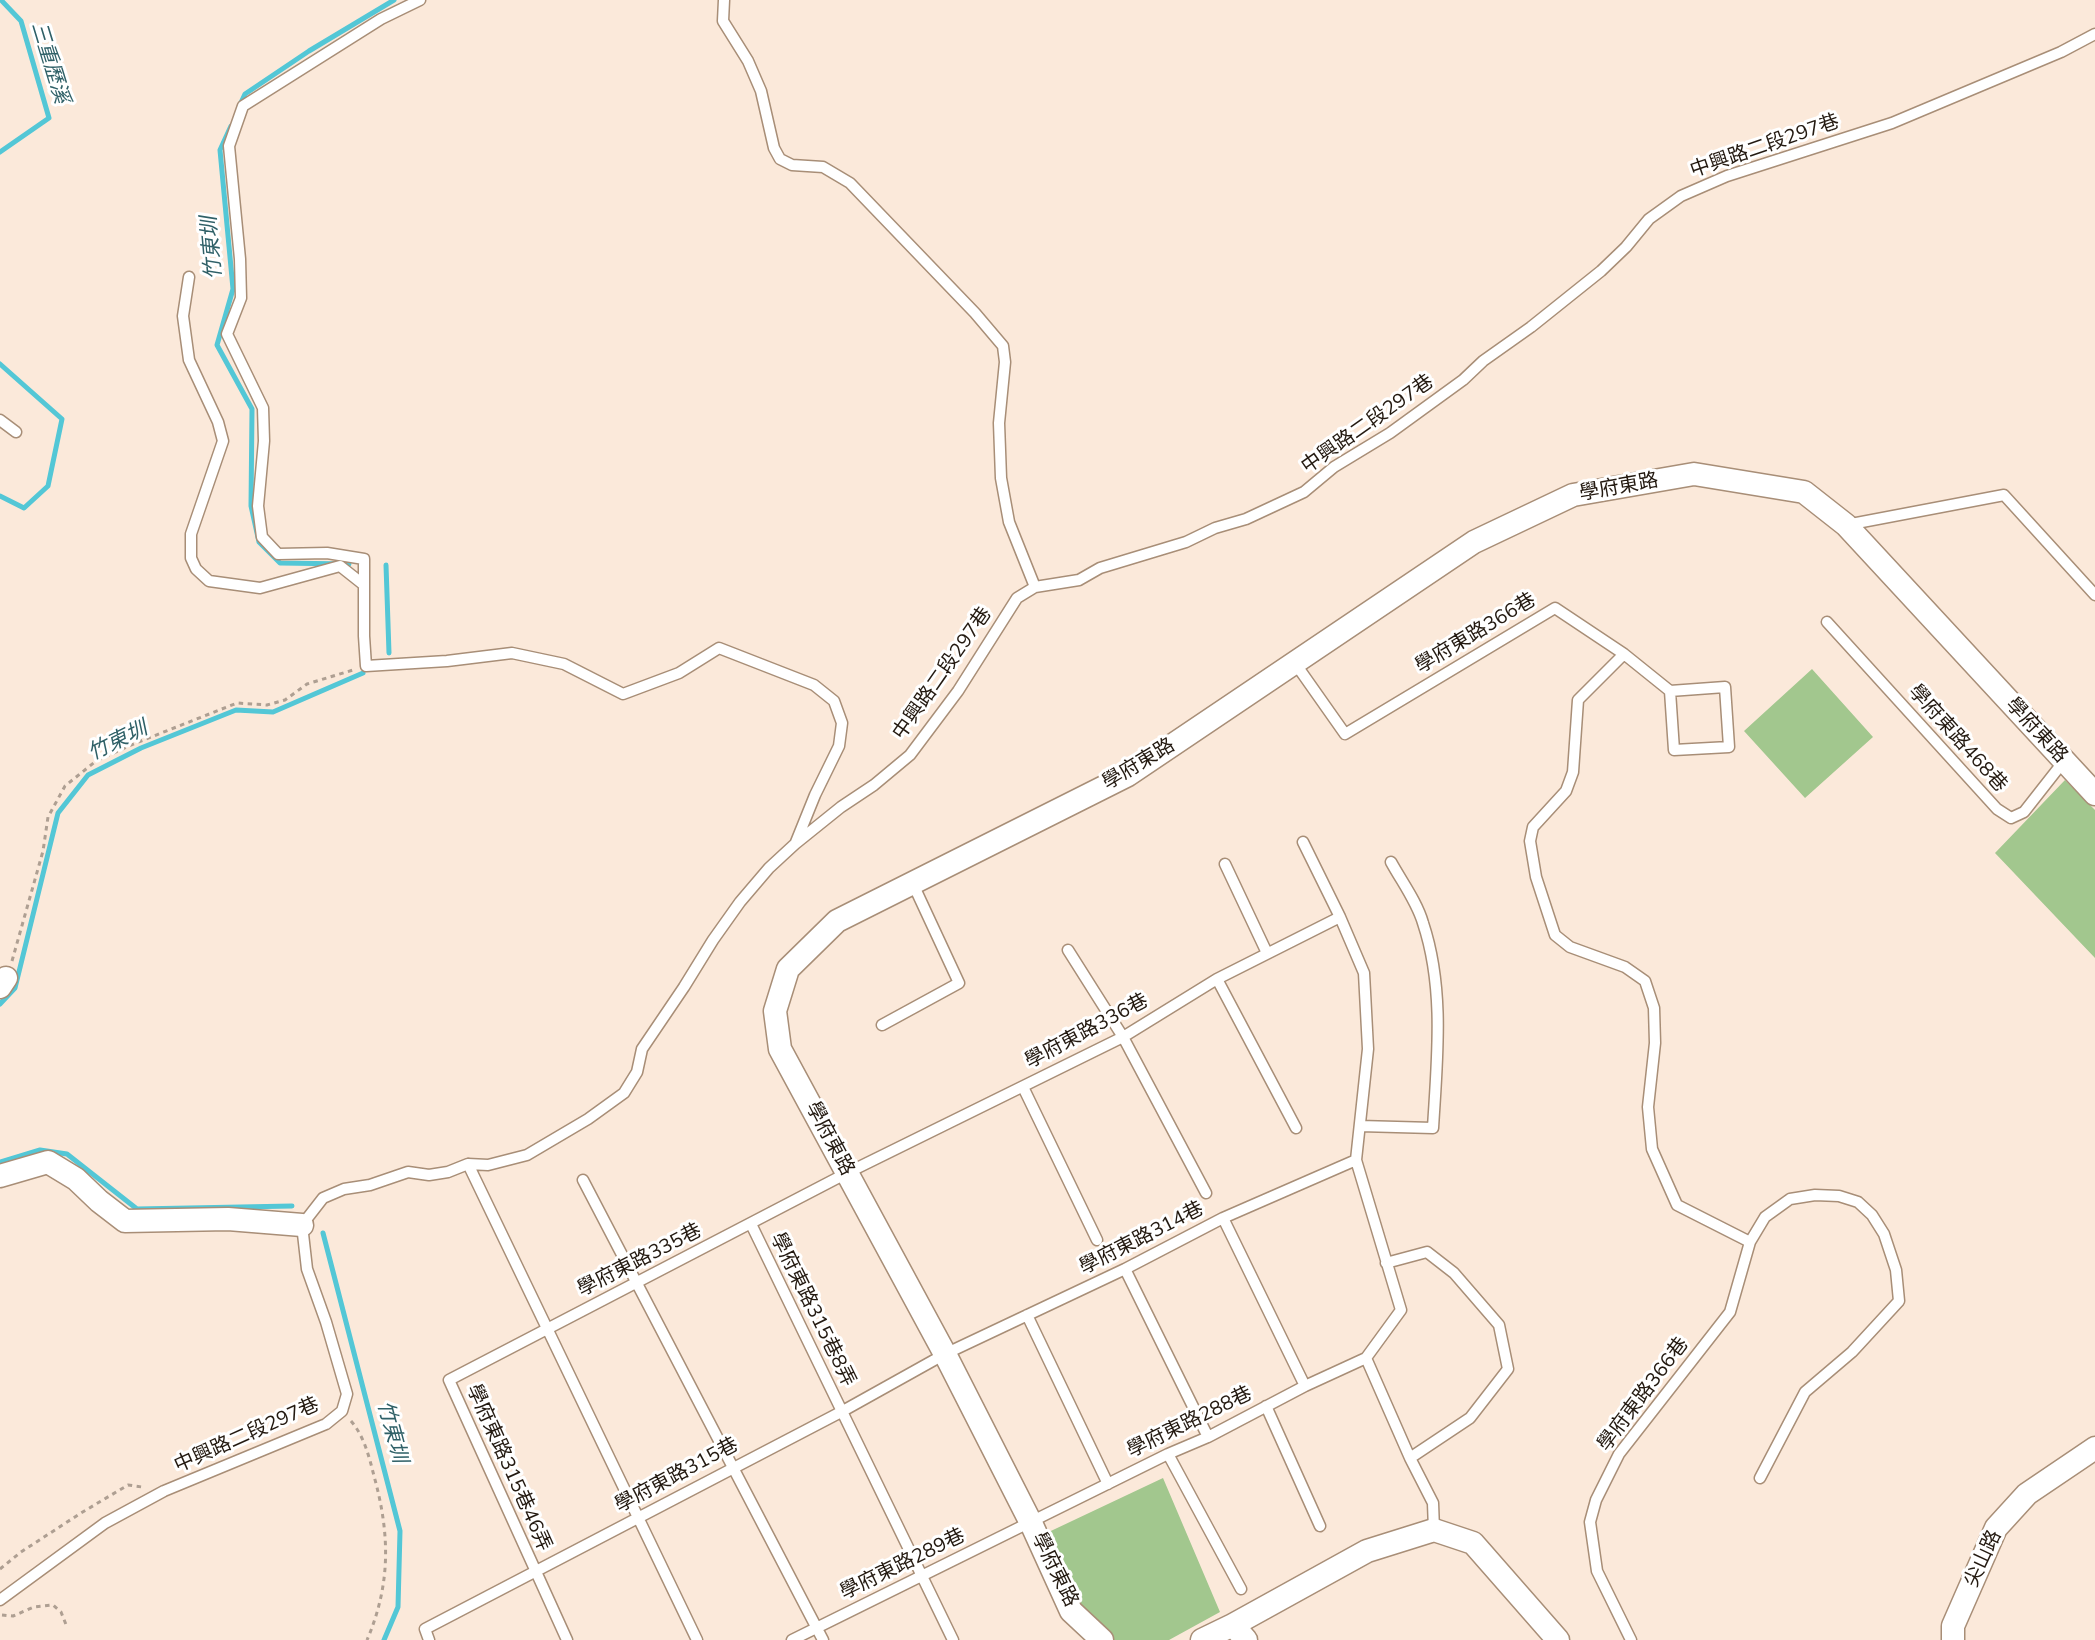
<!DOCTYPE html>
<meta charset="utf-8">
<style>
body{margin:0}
canvas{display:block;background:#fbe9da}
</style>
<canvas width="2095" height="1640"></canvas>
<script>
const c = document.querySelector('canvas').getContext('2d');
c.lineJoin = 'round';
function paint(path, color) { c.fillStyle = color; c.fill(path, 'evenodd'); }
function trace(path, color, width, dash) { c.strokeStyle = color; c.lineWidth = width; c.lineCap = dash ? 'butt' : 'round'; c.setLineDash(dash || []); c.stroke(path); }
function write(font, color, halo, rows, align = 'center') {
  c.font = font + ' "Nunito Sans","Noto Sans TC",sans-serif'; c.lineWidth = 6; c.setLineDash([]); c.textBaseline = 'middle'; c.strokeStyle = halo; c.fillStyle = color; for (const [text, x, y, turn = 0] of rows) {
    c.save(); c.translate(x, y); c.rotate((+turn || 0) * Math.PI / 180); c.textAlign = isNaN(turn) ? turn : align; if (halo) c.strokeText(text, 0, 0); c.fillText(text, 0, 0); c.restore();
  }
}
paint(new Path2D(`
 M1812,669L1873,737L1805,798L1744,731Z
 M2065,780L2095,810V958L1995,853Z
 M1163,1478L1220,1612L1169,1640H1102L1036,1538Z`), '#a2c78e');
trace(new Path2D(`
 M239,107L245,94L309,51L394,0
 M231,126L220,150L233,289L217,345L252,409L251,506L259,542L280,563L349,564
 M0,152L49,118L21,21L1,0
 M0,364L62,419L48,486L24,508L0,496
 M386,565L389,653
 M0,1004L15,988L58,813L88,775L141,748L236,710L273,712L363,673
 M0,1162L40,1150L67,1154L137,1209L292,1206
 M323,1233L400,1531L398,1607L384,1640`), '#53c7d6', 5);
const service = new Path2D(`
 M420,0L381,19L243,106L229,146L240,259L241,298L227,334L263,408L264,441L258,506L262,537L278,554L327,553L364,559V636L366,666L447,661L512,653L564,664L623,694L679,673L719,648L814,685L834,701L842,723L839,746L815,795L796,842
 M724,0L723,21L748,61L761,91L774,148L780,159L792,165L823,167L850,183L975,313L1003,346L1005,362L999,423L1001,478L1009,522L1035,587
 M189,277L183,316L189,360L218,422L223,441L191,534V558L196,569L209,581L260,588L340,566L364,585
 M0,420L16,432
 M1846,525L2004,495L2095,595
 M1827,622L1997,809L2011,818L2024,812L2064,761
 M1624,654L1670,691L1674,750L1729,747L1725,687L1670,691
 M1295,663L1345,734L1555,608L1624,654L1578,700L1573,772L1566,791L1533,827L1530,841L1536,877L1555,935L1570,947L1625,967L1645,981L1654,1008L1655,1043L1648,1107L1652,1149L1677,1205L1750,1242
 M1225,864L1267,953
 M1068,950L1123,1037L1206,1193
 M1217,979L1296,1128
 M882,1025L959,983L913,884
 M1023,1087L1097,1240
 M1360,1126L1433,1128C1437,1060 1445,989 1423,923C1417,902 1402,882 1391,862
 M468,1164L697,1640
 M583,1180L823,1640
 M1223,1218L1305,1386
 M751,1224L953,1640
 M1386,1263L1427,1252L1454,1273L1499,1325L1508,1369L1470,1418L1410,1458
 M1125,1269L1208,1437
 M1027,1315L1108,1484
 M1366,1358L1410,1458L1433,1503L1434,1530
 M1266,1406L1320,1526
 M1168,1454L1241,1589
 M0,1600L105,1523L164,1491L326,1424L342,1411L347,1394L326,1322L307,1269L302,1225L323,1198L344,1189L370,1185L408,1172L429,1175L448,1172L468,1164L488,1165L527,1155L588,1119L624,1093L637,1072L642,1049L684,987L713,940L740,902L769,868L795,844L841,807L874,785L910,755L958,691L1017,598L1035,587L1079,580L1100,568L1186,542L1215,528L1246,519L1304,492L1334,467L1390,433L1463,380L1483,361L1531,327L1601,271L1626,247L1649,219L1681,196L1727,176L1892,123L2061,52L2095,34
 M429,1640L425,1629L841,1412L945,1354L1125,1269L1223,1218L1356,1160
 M567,1640L449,1380L847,1173L1123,1037L1217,979L1340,917
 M792,1640L1168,1454L1208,1437L1305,1386L1366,1358L1401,1310L1356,1160L1368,1049L1364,973L1340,917L1303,842
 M1631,1640L1597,1571L1590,1522L1596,1500L1619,1454L1730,1312L1750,1242L1765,1217L1790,1199L1815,1195L1839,1196L1858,1202L1872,1215L1884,1234L1896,1270L1899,1301L1852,1352L1805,1392L1760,1478`);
const minor = new Path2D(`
 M0,987L6,978
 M0,1176L48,1162L76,1179L99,1201L125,1221L228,1219L302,1225
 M1102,1640L1071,1611L1031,1523L945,1354L780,1049L775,1011L788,969L837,921L1128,775L1474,542L1573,495L1694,474L1804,492L1846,525L2095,794
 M1202,1640L1233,1625
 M1246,1640L1233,1625L1367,1551L1434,1530L1473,1543L1558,1640
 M1953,1640V1626L1996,1528L2027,1494L2095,1448`);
trace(service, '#a88e77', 13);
trace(minor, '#a88e77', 25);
trace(new Path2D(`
 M12,961L43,851L48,817L65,786L96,761L131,745L237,703L267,705L285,700L307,684L353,670
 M351,1421C364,1436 369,1456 374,1476C390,1534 391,1584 367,1640
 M0,1569L21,1552L81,1513L128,1485L142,1487
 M2,1615L13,1616L34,1607L53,1605L61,1612L67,1627`), '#ae9f92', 3, [4.5, 4.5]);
trace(service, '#fff', 10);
trace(minor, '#fff', 22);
write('20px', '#231910', '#fff', [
 ["中興路二段297巷",1765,147,-19],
 ["中興路二段297巷",1368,425,-35],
 ["學府東路",1619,488,-10],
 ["學府東路366巷",1476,634,-31],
 ["中興路二段297巷",943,674,-55],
 ["學府東路",2036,731,47],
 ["學府東路468巷",1957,739,48],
 ["學府東路",1139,765,-31],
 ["學府東路336巷",1087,1032,-28],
 ["學府東路",829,1139,62],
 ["學府東路314巷",1142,1239,-27],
 ["學府東路335巷",640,1261,-27],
 ["學府東路315巷8弄",812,1310,64],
 ["學府東路366巷",1644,1395,-53],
 ["學府東路288巷",1190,1423,-26],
 ["中興路二段297巷",247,1436,-24],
 ["學府東路315巷46弄",508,1468,66],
 ["學府東路315巷",677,1476,-28],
 ["尖山路",1984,1559,-65],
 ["學府東路289巷",903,1565,-26],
 ["學府東路",1054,1570,64]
]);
write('italic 21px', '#2f6067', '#fff', [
 ["三重歷溪",49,63,73],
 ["竹東圳",213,248,-95],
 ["竹東圳",118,742,-26],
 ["竹東圳",391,1432,75]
]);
</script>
